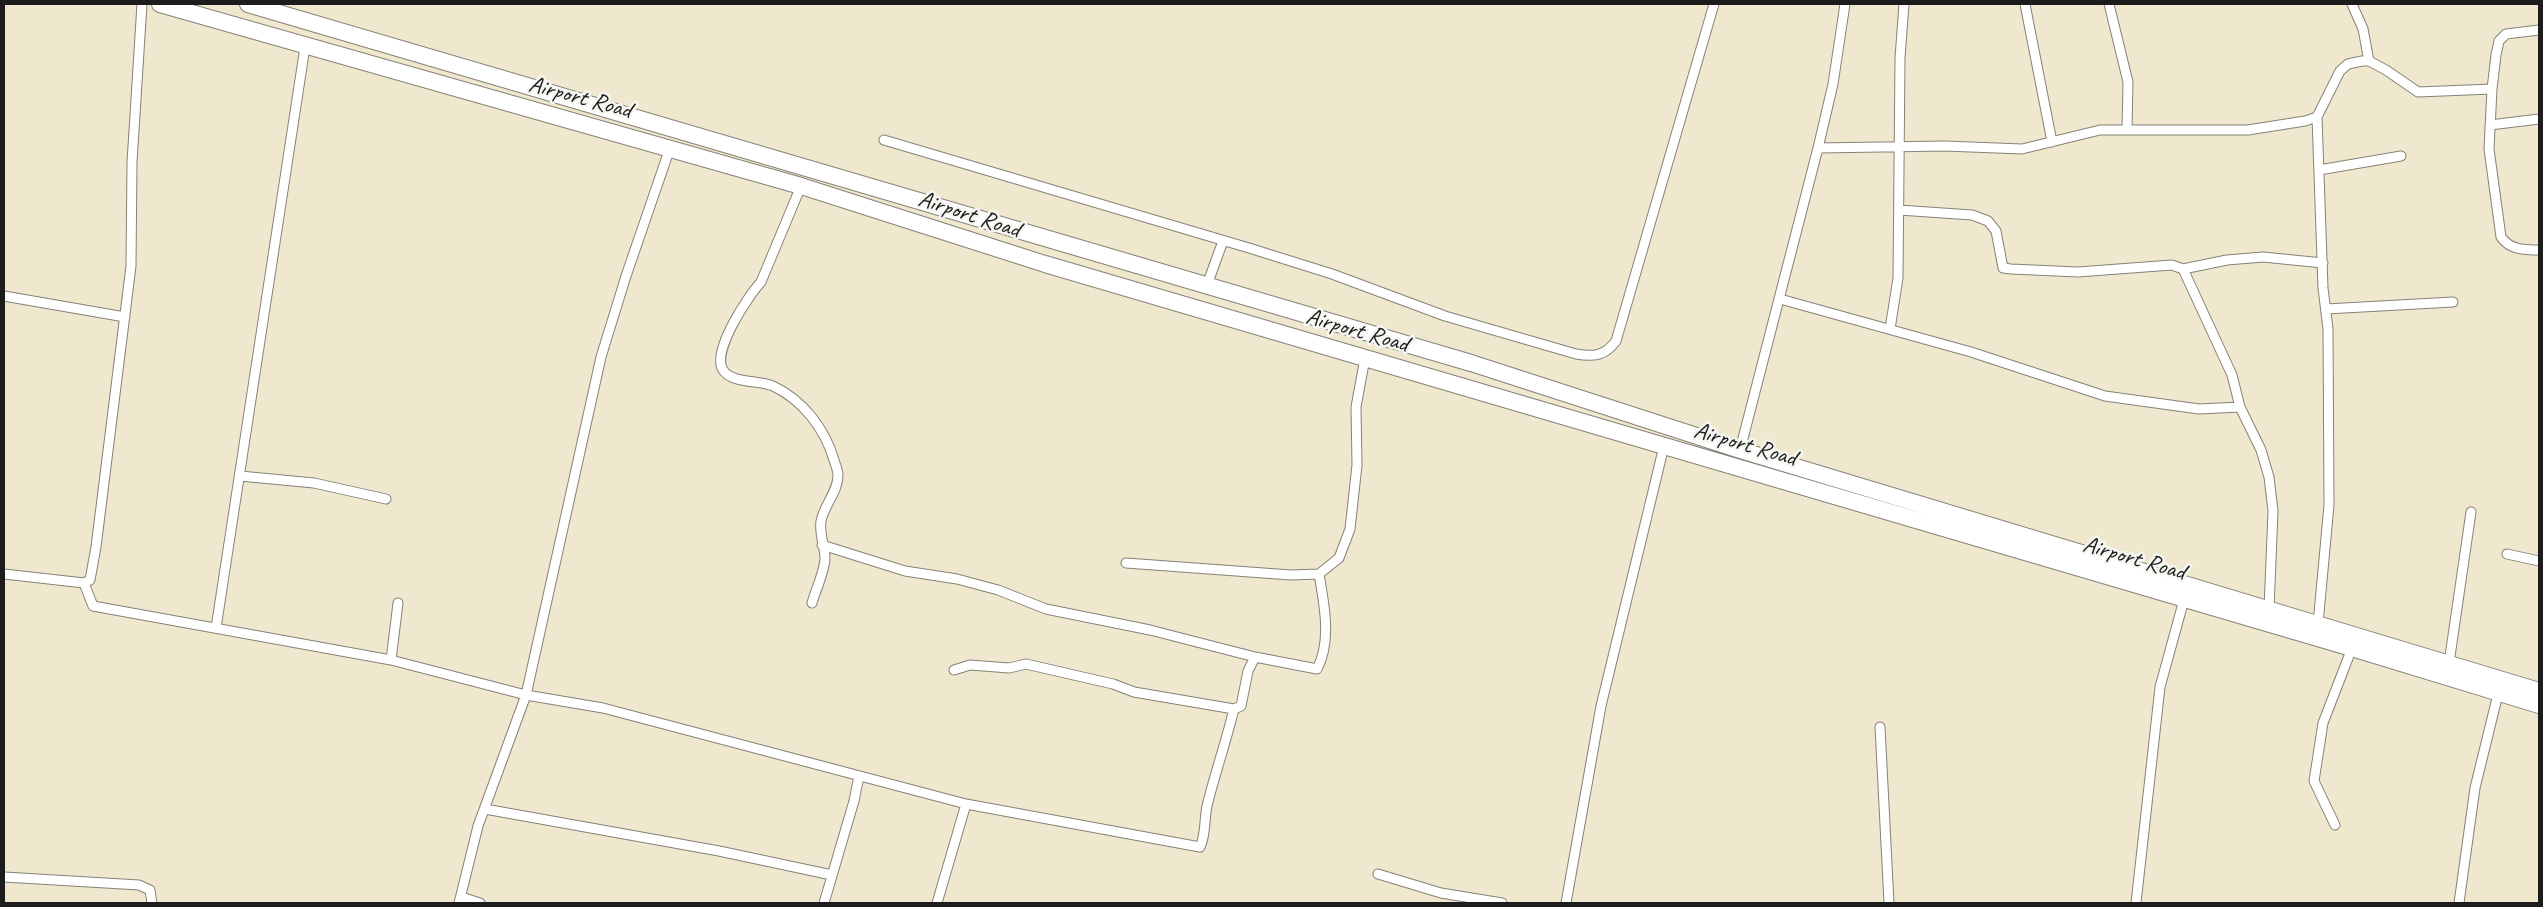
<!DOCTYPE html>
<style>
body{margin:0}
#map{position:relative;width:2543px;height:907px;overflow:hidden;background:#f0e7cf;font-family:Caveat,sans-serif}
canvas{display:block}
.frame{position:absolute;inset:0;border:5px solid #1c1c1c;pointer-events:none}
</style>
<div id="map">
<canvas width="2543" height="907"></canvas>
<div class="frame"></div>
</div>
<script>
const c = document.querySelector('canvas').getContext('2d');
c.lineJoin = 'round';
function trace(path, color, width, dash) { c.strokeStyle = color; c.lineWidth = width; c.lineCap = dash ? 'butt' : 'round'; c.setLineDash(dash || []); c.stroke(path); }
function write(font, color, halo, rows, align = 'center') {
  c.font = font + ' Caveat,sans-serif'; c.lineWidth = 5; c.setLineDash([]); c.textBaseline = 'middle'; c.strokeStyle = halo; c.fillStyle = color; for (const [text, x, y, turn = 0] of rows) {
    c.save(); c.translate(x, y); c.rotate((+turn || 0) * Math.PI / 180); c.textAlign = isNaN(turn) ? turn : align; if (halo) c.strokeText(text, 0, 0); c.fillText(text, 0, 0); c.restore();
  }
}
const street = new Path2D(`
 M2025,4L2052,142
 M2109,4L2128,82L2127,129
 M2352,4L2363,29L2369,61
 M2539,30L2506,34L2499,41L2496,55L2492,89L2489,149L2501,237C2510,250 2525,250 2539,250
 M2490,125L2539,119
 M884,140L1249,248L1332,274L1445,316L1576,354C1594,357 1605,356 1616,341L1714,4
 M1818,148L1945,146L2022,149L2100,130H2248L2305,121L2317,117
 M2319,170L2401,156
 M801,186L761,282C748,296 711,352 723,370C732,384 760,380 773,386C803,400 825,429 834,460C835,464 838,470 838,475C838,492 824,505 821,521C819,534 825,546 825,559C824,573 816,589 812,603
 M1899,210L1972,215L1988,221L1996,231L2003,268L2011,269L2078,272L2172,265L2183,269L2227,260L2263,257L2323,263
 M2183,269L2232,375L2240,407L2261,450L2269,477L2273,511L2269,609
 M1207,285L1223,241
 M4,296L125,317
 M1780,299L1971,352L2105,396L2199,409L2240,407
 M2326,309L2453,302
 M1890,329L1898,278L1900,58L1904,4
 M1740,450L1818,148L1833,84L1845,4
 M240,476L314,483L386,499
 M822,545L905,571L957,579L998,590L1046,609L1150,630L1255,657
 M2507,554L2539,561
 M1126,563L1291,575L1319,574
 M4,574L84,583L93,606L391,660L526,695L603,708L966,804L1200,847C1206,835 1204,820 1207,806C1215,773 1226,742 1234,709L1241,706L1248,671L1255,657L1317,669C1332,641 1324,604 1319,574L1339,558L1350,529L1357,465L1356,407L1365,358
 M84,583L90,580L96,547L131,266L132,162L142,4
 M2318,624L2329,505L2328,329L2323,288L2317,117L2340,71L2348,64L2362,61H2369L2386,70L2418,92L2492,89
 M216,628L305,47
 M391,660L398,603
 M2449,663L2471,512
 M954,670L970,665L1009,668L1026,664L1113,684L1134,692L1234,709
 M1880,727L1889,903
 M485,809L719,851L832,875
 M2335,825L2314,781L2323,723L2352,648
 M1378,874L1441,893L1502,903
 M4,877L139,885L150,890L152,903
 M461,897L480,903
 M459,903L478,826L526,695L601,357L626,276L670,148
 M824,903L854,801L859,776
 M937,903L966,804
 M1566,903L1601,706L1664,446
 M2136,903L2160,687L2185,596
 M2459,903L2475,788L2498,694`);
const highway = new Path2D(`
 M160,4L801,186L1045,264L2352,648L2539,705
 M248,4L1471,363L1740,450L2539,691`);
trace(street, '#868276', 11);
trace(highway, '#868276', 18);
trace(street, '#fff', 9);
trace(highway, '#fff', 16);
write('24px', '#1c1c1c', '#f6f6f2', [
 ["Airport Road",580,98,15],
 ["Airport Road",969,215,18],
 ["Airport Road",1357,331,16],
 ["Airport Road",1745,445,16],
 ["Airport Road",2134,559,16]
]);
</script>
